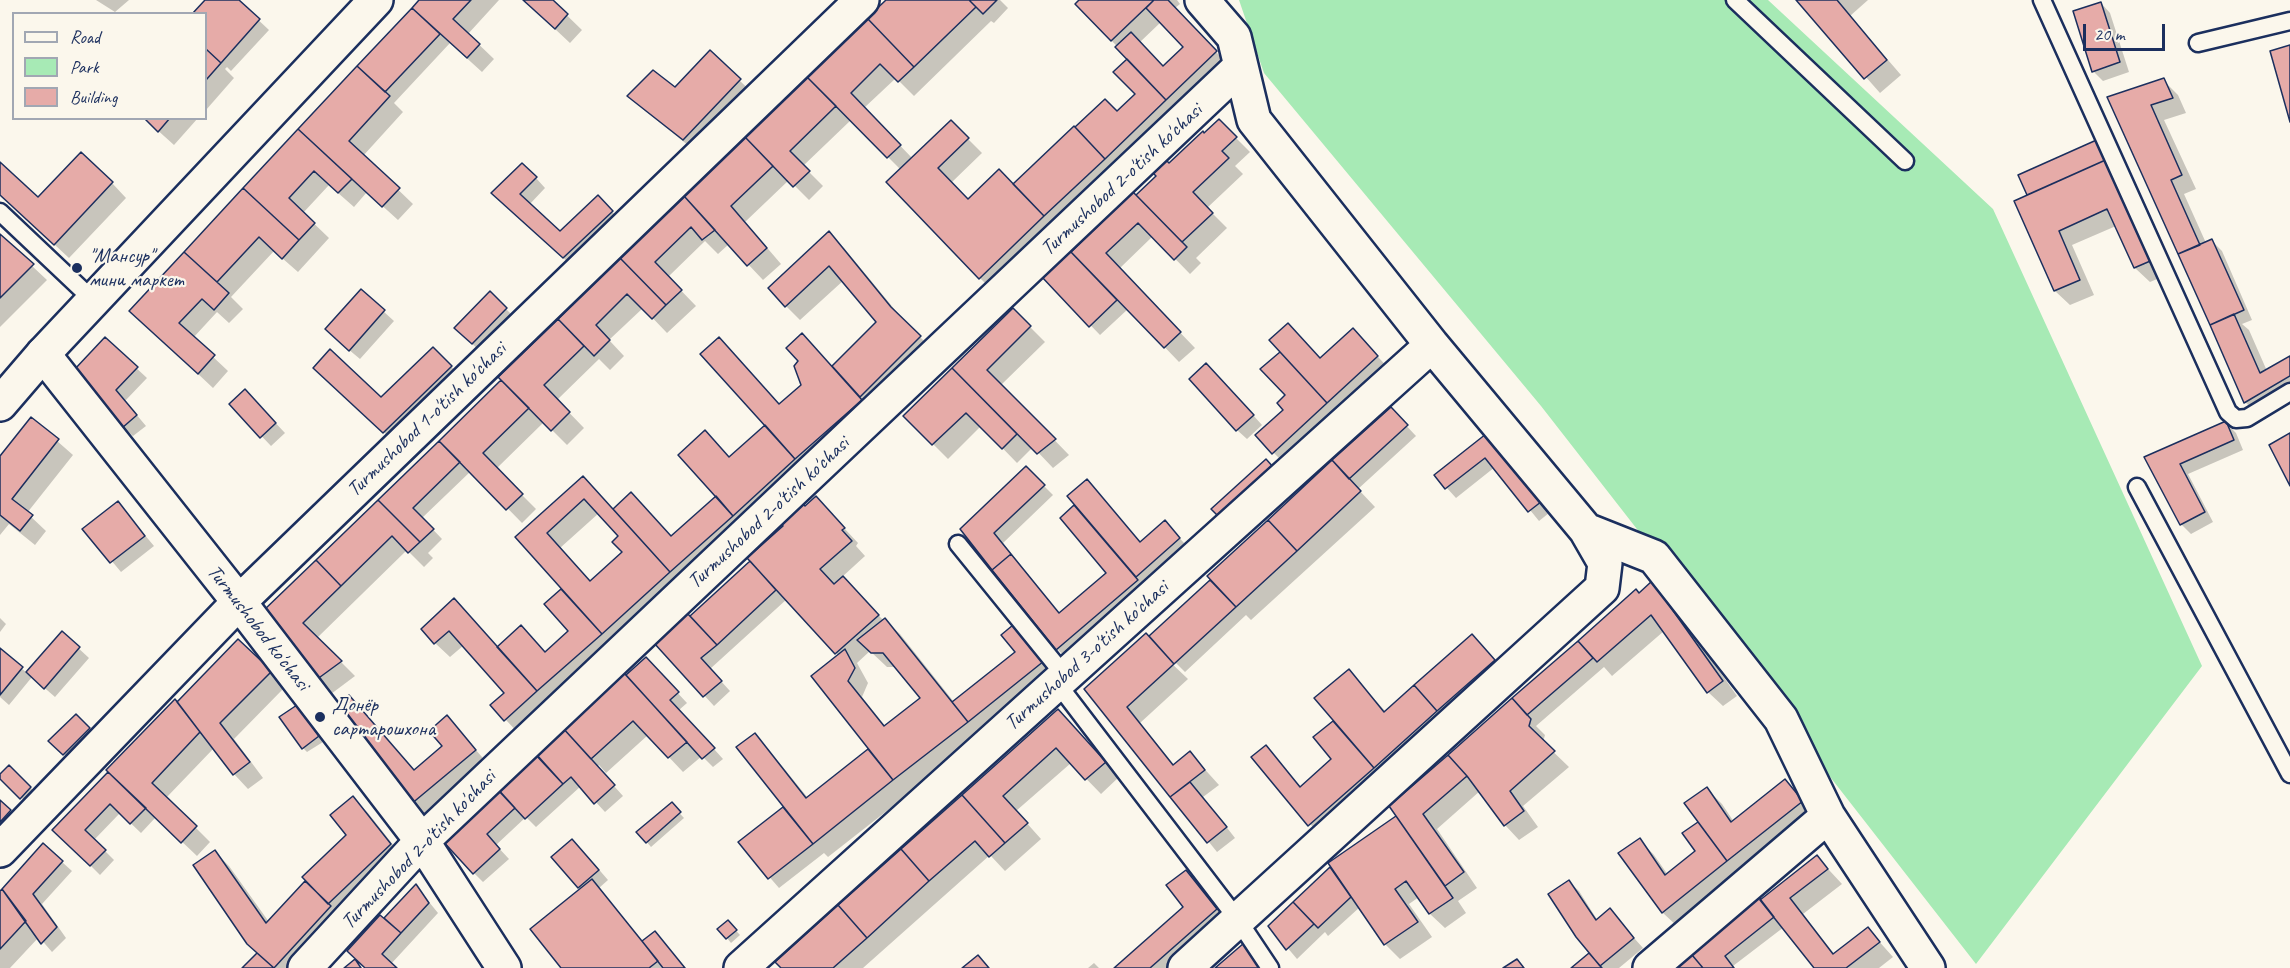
<!DOCTYPE html>
<meta charset="utf-8">
<style>
body{margin:0}
#map{position:relative;width:2290px;height:968px;overflow:hidden;background:#fbf7ec;font-family:Caveat,sans-serif}
canvas{display:block}
.legend{position:absolute;left:12px;top:12px;width:195px;height:108px;box-sizing:border-box;background:#fbf7ec;border:2px solid #a1a7b3;margin:0;padding:8px 10px;list-style:none;font-size:18px;color:#1b2f5e}
.legend li{display:flex;align-items:center;gap:12px;height:30px}
.legend b{width:30px;border:2px solid #a1a7b3}
.scale{position:absolute;left:2083px;top:24px;width:82px;height:27px;box-sizing:border-box;border:3px solid #1b2f5e;border-top:0;padding-left:8px;font-size:18px;line-height:21px;white-space:nowrap;color:#1b2f5e;-webkit-text-stroke:4px #fbf7ec;paint-order:stroke}
</style>
<div id="map">
<canvas width="2290" height="968"></canvas>
<ul class="legend">
<li><b style="height:8px;background:#fbf7ec"></b>Road</li>
<li><b style="height:16px;background:#a7eab5"></b>Park</li>
<li><b style="height:16px;background:#e6aba8"></b>Building</li>
</ul>
<div class="scale">20 m</div>
</div>
<script>
const c = document.querySelector('canvas').getContext('2d');
c.lineJoin = 'round';
function paint(path, color) { c.fillStyle = color; c.fill(path, 'evenodd'); }
function trace(path, color, width, dash) { c.strokeStyle = color; c.lineWidth = width; c.lineCap = dash ? 'butt' : 'round'; c.setLineDash(dash || []); c.stroke(path); }
function write(font, color, halo, rows, align = 'center') {
  c.font = font + ' Caveat,sans-serif'; c.lineWidth = 4.5; c.setLineDash([]); c.textBaseline = 'middle'; c.strokeStyle = halo; c.fillStyle = color; for (const [text, x, y, turn = 0] of rows) {
    c.save(); c.translate(x, y); c.rotate((+turn || 0) * Math.PI / 180); c.textAlign = isNaN(turn) ? turn : align; if (halo) c.strokeText(text, 0, 0); c.fillText(text, 0, 0); c.restore();
  }
}
paint(new Path2D(`
 M1239,0H1768L1993,209L2202,666L1976,964L1541,406L1264,73Z`), '#a7eab5');
paint(new Path2D(`
 M96,0H129L115,12Z
 M207,0H237L269,30L231,71L227,67L225,69L234,78L206,110Z
 M421,0H499L468,34L494,59L482,72L450,43L394,103L403,112L363,156L413,204L398,220L367,192L354,207L329,185L303,213L329,238L298,272L274,251L231,297L243,309L229,323L217,312L193,338L228,371L213,388L131,311Z
 M524,0H551L582,30L570,43Z
 M888,0H1000L1008,8L994,23L991,21L914,96L896,78L864,108L913,159L951,122L982,153L951,183L968,201L1013,186L1105,101L1117,113L1137,94L1129,59L1077,4L1081,0H1177L1180,4L1175,8L1230,67L994,292L980,278L901,170L851,120L803,166L823,186L809,200L789,180L745,222L781,264L763,280L729,244L718,254L705,241L668,277L696,306L667,333L643,308L609,340L624,356L610,370L599,359L557,400L584,428L567,445L544,422L496,469L536,509L522,523L471,471L422,518L442,539L428,553L433,558L424,567L407,550L317,638L355,676L331,694L317,679L265,611L503,380L500,377ZM1161,22L1185,47L1164,68L1139,43Z
 M1798,0H1868L1850,16L1901,75L1880,93Z
 M2101,3L2110,13L2129,72L2103,81L2093,71Z
 M710,53L755,95L699,154L644,110L630,96L675,89Z
 M2163,80L2178,95L2186,113L2164,120L2196,189L2184,194L2206,243L2212,241L2222,251L2252,320L2242,324L2249,330L2267,371L2290,357V399L2260,416L2245,402L2109,98Z
 M144,118H198L174,145Z
 M1219,121L1250,152L1235,166L1243,174L1207,208L1227,228L1196,258L1201,263L1190,274L1153,236L1119,269L1195,348L1179,362L1128,309L1100,335L1043,276L1071,254L1133,194L1136,197Z
 M2101,140L2169,274L2150,282L2135,268L2116,226L2072,245L2094,295L2070,305L2055,291L2016,202L2029,196L2020,176Z
 M0,164L38,200L112,183L126,198L69,258L0,194Z
 M536,178L545,188L529,205L560,233L598,197L622,222L573,267L503,202Z
 M829,234L844,248L905,322L935,352L520,735L492,705L507,693L464,645L450,657L435,643L454,601L498,648L546,653L570,631L547,604L563,589L517,537L583,478L614,511L631,494L672,538L718,496L730,458L767,426L780,406L833,367L878,322L844,280L800,320L786,306ZM599,513L620,536L624,552L590,582L560,548Z
 M0,236L47,280L0,327Z
 M361,291L394,321L360,359L336,339Z
 M490,293L515,318L482,353L466,338Z
 M1013,310L1045,342L1001,385L1069,455L1053,468L1033,447L1017,463L981,426L948,459L905,416Z
 M105,339L147,378L125,401L146,426L133,436L123,427Z
 M1367,345L1392,372L1283,462L1273,452L1285,410L1287,396L1284,358L1286,356L1321,359Z
 M433,349L466,381L399,446L329,382L381,399Z
 M1216,374L1262,425L1247,439L1237,430Z
 M255,401L285,433L271,446L231,404Z
 M32,419L73,455L27,513L46,531L35,545L9,524L0,535V459Z
 M1400,419L1416,436L1358,489L1375,507L1251,620L1246,615L1185,672L1170,657L1168,660L1188,679L1140,723L1175,766L1190,753L1219,785L1203,797L1235,838L1217,852L1086,689L1149,638L1210,582L1215,587Z
 M2226,423L2236,433L2243,450L2188,474L2213,522L2191,534L2181,524L2146,458Z
 M1501,442L1554,509L1539,521L1495,467L1456,498L1436,476Z
 M1026,468L1053,495L1003,543L1060,614L1108,573L1062,518L1076,505L1101,496L1141,543L1165,522L1194,554L1072,663L1057,649L962,529Z
 M118,503L154,546L121,572L85,529Z
 M805,508L830,513L858,543L856,546L865,556L842,577L884,621L885,620L900,634L954,702L1017,652L1003,635L1057,668L977,732L981,737L828,857L824,853L779,888L740,843L790,813L754,735L769,750L808,798L870,749L839,656L787,599L710,669L730,691L714,706L656,643L690,618L752,562ZM870,651L887,667H896L922,699L886,727L862,697L868,683L857,663Z
 M1652,583L1667,597L1737,696L1723,706L1708,692L1664,631L1612,676L1604,667L1536,726L1545,735L1543,742L1569,767L1523,806L1538,827L1519,840L1505,825L1480,791L1437,829L1477,888L1458,901L1466,913L1445,928L1430,914L1419,897L1409,904L1432,937L1400,959L1385,944L1360,907L1328,936L1325,932L1297,959L1270,927L1332,867L1330,863L1398,816Z
 M0,618L6,624L0,632Z
 M62,633L89,658L55,697L32,677L9,705L0,697V650L27,673Z
 M238,641L285,687L234,739L263,778L248,789L234,774L214,748L166,798L210,842L197,856L156,817L141,833L120,813L94,840L114,860L100,875L55,830L110,772L108,770Z
 M1481,646L1503,670L1324,840L1253,757L1266,747L1302,788L1334,760L1315,737L1335,721L1349,671L1386,712Z
 M646,659L687,703L679,710L723,759L713,767L702,756L683,772L648,735L606,773L599,765L597,767L623,796L605,812L581,786L536,827L526,817L496,845L509,859L483,882L474,873L498,792Z
 M297,707L323,742L307,752L303,748Z
 M1058,711L1119,777L1101,794L1071,763L1016,811L1041,839L1005,871L990,855L863,968H783Z
 M76,716L94,733L68,758L50,741Z
 M447,717L489,765L426,819L412,804L415,771L444,746Z
 M9,767L35,792L26,802L0,777Z
 M1785,781L1816,816L1678,927L1663,913L1620,853L1640,840L1654,855L1668,875L1697,851L1685,833L1700,823L1707,789L1722,804L1734,822Z
 M353,798L368,813L405,860L302,968H276L270,962L268,964L272,968H244L259,953L215,852L229,866L269,922L348,835Z
 M0,802L20,821L0,843Z
 M671,804L684,818L651,847L638,832Z
 M582,850L608,880L599,888L643,942L655,933L686,968H563L581,890L553,857Z
 M1817,857L1842,884L1803,914L1835,955L1868,929L1893,957L1879,968H1815L1784,927L1733,966L1735,968H1667L1761,901Z
 M62,862L72,871L42,904L66,938L52,952L39,937L10,968H0V893Z
 M1186,872L1201,887L1230,925L1181,968H1116L1185,907Z
 M1569,882L1579,891L1598,921L1610,911L1643,948L1619,968H1573L1591,953Z
 M416,886L438,913L391,964L395,968H366L358,961L356,962L362,968H346L357,959L384,920Z
 M728,922L740,935L731,943L727,938Z
 M1094,963L1099,968H1088Z`), '#0003');
const building = new Path2D(`
 M205,0H239L260,19L221,63L206,49V14H192Z
 M419,0H471L453,19L480,44L467,58L412,8Z
 M523,0H553L568,14L555,29Z
 M886,0H969L976,7L914,67L867,18Z
 M969,0H997L983,14Z
 M1079,0H1154L1111,41L1075,4Z
 M1154,0H1168L1217,51L1166,100L1115,47L1131,32L1163,66L1183,47L1146,8Z
 M1796,0H1837L1887,60L1864,79Z
 M2101,2L2120,62L2092,72L2073,11Z
 M412,8L440,34L385,92L357,66Z
 M867,18L914,67L898,82L880,64L851,93L901,145L887,158L807,77Z
 M2290,45V122L2270,51Z
 M206,49L221,63L206,80Z
 M710,50L741,79L683,140L627,96L653,70L675,87Z
 M1127,59L1166,100L1105,159L1075,127L1105,99L1117,111L1135,94L1113,72Z
 M357,66L390,96L349,141L400,188L382,207L298,129Z
 M807,77L836,106L790,151L810,171L793,187L745,137Z
 M2164,78L2173,98L2151,105L2182,175L2171,180L2200,245L2178,254L2107,97Z
 M144,118H170L158,132Z
 M1219,119L1237,137L1222,151L1229,158L1193,192L1213,213L1182,242L1136,195L1156,176L1148,168L1162,156L1169,163L1203,131L1204,133Z
 M951,120L969,138L938,168L968,199L999,169L1044,216L979,279L886,182Z
 M1074,126L1105,159L1044,216L1013,184Z
 M298,129L352,179L338,193L314,171L289,198L315,223L299,240L243,188Z
 M745,137L773,166L731,206L767,248L747,266L684,196Z
 M2101,138L2110,158L2027,195L2018,175Z
 M81,152L113,182L54,245L0,195V162L38,197Z
 M2110,158L2155,259L2134,268L2107,209L2059,231L2080,280L2054,291L2014,201Z
 M522,163L537,177L520,194L560,231L598,195L613,211L563,258L491,193Z
 M243,188L299,240L282,259L259,237L217,282L184,252Z
 M1133,192L1187,247L1174,260L1138,223L1106,253L1181,332L1164,348L1071,252Z
 M684,196L715,230L702,240L691,227L655,262L682,290L666,305L620,258Z
 M829,231L891,307L921,336L860,397L832,366L876,322L829,266L785,307L768,288Z
 M0,234L34,264L0,298Z
 M2212,239L2244,310L2210,325L2178,254Z
 M1069,250L1117,300L1089,327L1041,276Z
 M184,252L229,293L214,310L202,299L179,323L215,355L198,374L129,311Z
 M620,258L666,305L652,319L627,294L596,325L610,340L594,356L558,319Z
 M361,289L385,310L349,351L325,329Z
 M490,291L507,308L472,344L454,328Z
 M1013,308L1031,326L987,370L1056,439L1037,454L952,368Z
 M2234,314L2260,373L2290,356V376L2244,403L2210,325Z
 M558,319L584,346L544,385L570,412L551,431L498,377Z
 M1288,323L1320,358L1353,328L1378,356L1327,403L1269,340Z
 M802,333L862,400L795,459L700,354L719,337L779,404L801,385L794,366L798,361L786,348Z
 M105,337L138,367L116,390L137,415L122,428L74,370Z
 M433,347L452,366L383,433L313,368L330,349L381,397Z
 M1280,352L1327,403L1272,454L1255,435L1283,410L1277,403L1285,395L1260,369Z
 M1206,363L1254,415L1236,431L1189,379Z
 M952,368L1017,434L1002,449L966,413L932,445L903,416Z
 M501,380L529,408L483,453L523,494L506,510L439,441Z
 M245,389L276,423L260,438L229,404Z
 M1391,407L1408,425L1349,479L1332,460Z
 M31,417L59,439L12,499L33,515L20,531L0,515V456Z
 M2226,421L2234,440L2180,464L2205,512L2180,525L2144,457Z
 M765,425L795,459L733,516L678,455L705,430L729,457Z
 M1491,430L1546,498L1528,512L1485,458L1445,489L1434,475Z
 M2290,433V486L2269,445Z
 M439,441L460,462L413,508L434,529L420,542L378,500Z
 M1266,459L1274,468L1219,517L1211,509Z
 M1332,460L1361,491L1297,551L1268,520Z
 M1026,466L1045,485L994,533L1011,554L992,570L960,529Z
 M583,476L670,572L602,634L515,537ZM584,499L618,536L612,542L622,552L590,581L547,533Z
 M1087,479L1140,542L1165,520L1180,538L1136,577L1067,496Z
 M631,492L671,536L716,496L733,516L670,572L613,509Z
 M816,496L845,528L842,530L852,541L820,569L834,584L843,576L879,615L835,654L747,558L783,526L778,520L800,500L805,506Z
 M378,500L420,542L408,553L392,536L341,586L316,560Z
 M118,501L145,536L110,563L82,529Z
 M1074,505L1138,580L1056,650L992,570L1011,554L1059,613L1106,573L1060,518Z
 M1268,520L1297,551L1236,607L1207,576Z
 M316,560L341,586L303,623L342,661L316,680L263,611Z
 M750,561L776,590L717,645L690,616Z
 M1210,580L1236,607L1174,664L1149,636Z
 M1652,581L1723,681L1707,693L1651,615L1597,662L1578,641L1636,589L1639,593Z
 M561,589L602,634L537,691L497,647L521,625L545,652L568,631L544,604Z
 M454,598L537,691L504,721L490,705L504,693L449,631L434,644L421,629Z
 M687,613L717,645L701,658L722,681L703,697L654,643Z
 M885,618L968,722L893,780L811,676L845,649L855,668L848,681L884,726L920,698L883,653H871L857,640Z
 M1019,620L1049,657L968,722L952,702L1015,652L1001,635Z
 M62,631L80,647L44,689L26,672Z
 M1146,633L1174,664L1127,707L1173,765L1190,751L1205,770L1170,797L1084,689Z
 M1472,634L1495,660L1437,711L1414,685Z
 M238,639L272,671L220,723L250,762L233,775L177,702Z
 M1578,641L1593,658L1527,715L1512,698Z
 M0,648L23,667L0,695Z
 M646,657L679,692L670,700L715,748L702,759L626,675Z
 M1349,669L1384,712L1414,685L1437,711L1374,768L1314,698Z
 M623,672L687,742L668,758L633,721L591,759L562,727Z
 M349,695L414,770L442,746L429,731L447,715L476,750L410,805L333,707Z
 M1512,698L1531,719L1529,726L1555,751L1510,791L1524,811L1504,826L1467,776L1448,755Z
 M175,699L200,732L152,783L197,826L181,843L106,770Z
 M297,705L319,736L302,749L279,717Z
 M1058,709L1106,762L1085,780L1056,748L1003,796L1028,823L1005,843L962,795Z
 M76,714L90,728L63,755L48,741Z
 M1333,721L1374,768L1308,826L1251,757L1266,745L1300,787L1331,759L1313,737Z
 M562,727L615,785L594,804L571,777L563,784L534,753Z
 M755,733L806,798L868,749L893,780L813,844L736,747Z
 M537,755L563,784L525,819L498,790Z
 M1448,755L1467,776L1423,814L1464,872L1445,886L1389,806Z
 M9,765L31,787L20,799L0,779V774Z
 M108,772L146,808L130,824L110,804L85,830L106,850L90,866L52,830Z
 M1785,779L1803,801L1727,861L1684,803L1707,787L1731,822Z
 M1190,782L1227,827L1207,843L1170,797Z
 M496,787L515,808L487,834L500,849L473,874L440,838Z
 M962,795L1005,843L989,857L975,841L929,881L901,849Z
 M353,796L391,844L328,904L302,877L346,835L330,815Z
 M0,800L11,810L0,822Z
 M672,802L681,812L646,843L636,832Z
 M783,807L813,844L768,879L738,842Z
 M1396,816L1453,898L1429,914L1406,881L1395,889L1418,922L1384,945L1328,863Z
 M1698,822L1727,861L1662,913L1618,853L1640,838L1665,875L1695,851L1682,833Z
 M572,839L599,870L578,888L551,857Z
 M43,843L63,861L33,894L57,927L41,944L2,889Z
 M901,849L929,881L867,938L838,905Z
 M215,850L266,923L305,881L331,906L274,968L247,944L193,865Z
 M1817,855L1828,869L1790,898L1833,954L1868,927L1880,942L1846,968H1814L1760,900Z
 M1330,867L1351,897L1318,928L1293,902Z
 M1186,870L1217,909L1150,968H1114L1183,907L1166,885Z
 M592,879L658,961L649,968H561L530,929Z
 M1569,880L1596,920L1610,908L1634,938L1600,966L1576,937L1548,894Z
 M416,884L429,903L401,933L384,918Z
 M2,889L26,921L0,949V891Z
 M1757,895L1774,917L1725,956L1734,968H1703L1687,949Z
 M1293,902L1314,924L1286,950L1268,926Z
 M838,905L867,938L833,968H781L775,962Z
 M380,915L401,933L382,954L397,968H365L347,951Z
 M728,920L737,930L726,939L717,929Z
 M655,931L685,968H663L642,941Z
 M1244,943L1262,968H1215Z
 M1687,949L1703,968H1665Z
 M257,953L274,968H242Z
 M1589,953L1602,968H1571Z
 M978,955L989,968H962Z
 M355,959L361,968H344Z
 M1517,959L1524,968H1503Z`);
paint(building, '#e6aba8');
trace(building, '#1b2f5e', 1.5);
const service = new Path2D(`
 M1735,0L1905,161
 M2042,0L2228,412L2236,419L2247,418L2290,392
 M2198,43L2290,21
 M0,212L94,301
 M2137,487L2290,774
 M958,544L1065,676
 M1057,683L1238,920L1270,968`);
const minor = new Path2D(`
 M1202,0L1234,37L1254,120L1432,345L1586,530L1654,557L1781,719L1828,816L1928,968
 M43,354L239,602L422,841L504,968
 M0,850L239,602L862,0
 M305,968L422,841L1240,67
 M741,968L1432,345
 M1185,968L1602,588L1605,563L1586,530
 M1650,968L1828,816`);
const tertiary = new Path2D(`
 M0,404L43,354L376,0`);
trace(service, '#1b2f5e', 21);
trace(minor, '#1b2f5e', 38);
trace(tertiary, '#1b2f5e', 38);
trace(service, '#fbf7ec', 16);
trace(minor, '#fbf7ec', 33);
trace(tertiary, '#fbf7ec', 33);
for (const [x, y, r, color] of [
 [77,268,6,"#1b2f5e"],
 [320,717,6,"#1b2f5e"]
]) { const dot = new Path2D(); dot.arc(x, y, r, 0, 2 * Math.PI); c.fillStyle = color; c.fill(dot); trace(dot, '#fbf7ec', 2); }
write('21px', '#1b2f5e', '#fbf7ec', [
 ["Turmushobod 2-o'tish ko'chasi",1122,180,-43],
 ["Turmushobod 1-o'tish ko'chasi",427,420,-44],
 ["Turmushobod 2-o'tish ko'chasi",769,513,-43],
 ["Turmushobod ko'chasi",258,628,52],
 ["Turmushobod 3-o'tish ko'chasi",1087,656,-42],
 ["Turmushobod 2-o'tish ko'chasi",419,850,-46]
]);
write('21px', '#1b2f5e', '#fbf7ec', [
 ["\"Мансур\"",89,256],
 ["мини маркет",89,280],
 ["Донёр",332,705],
 ["сартарошхона",332,729]
], 'left');
</script>
